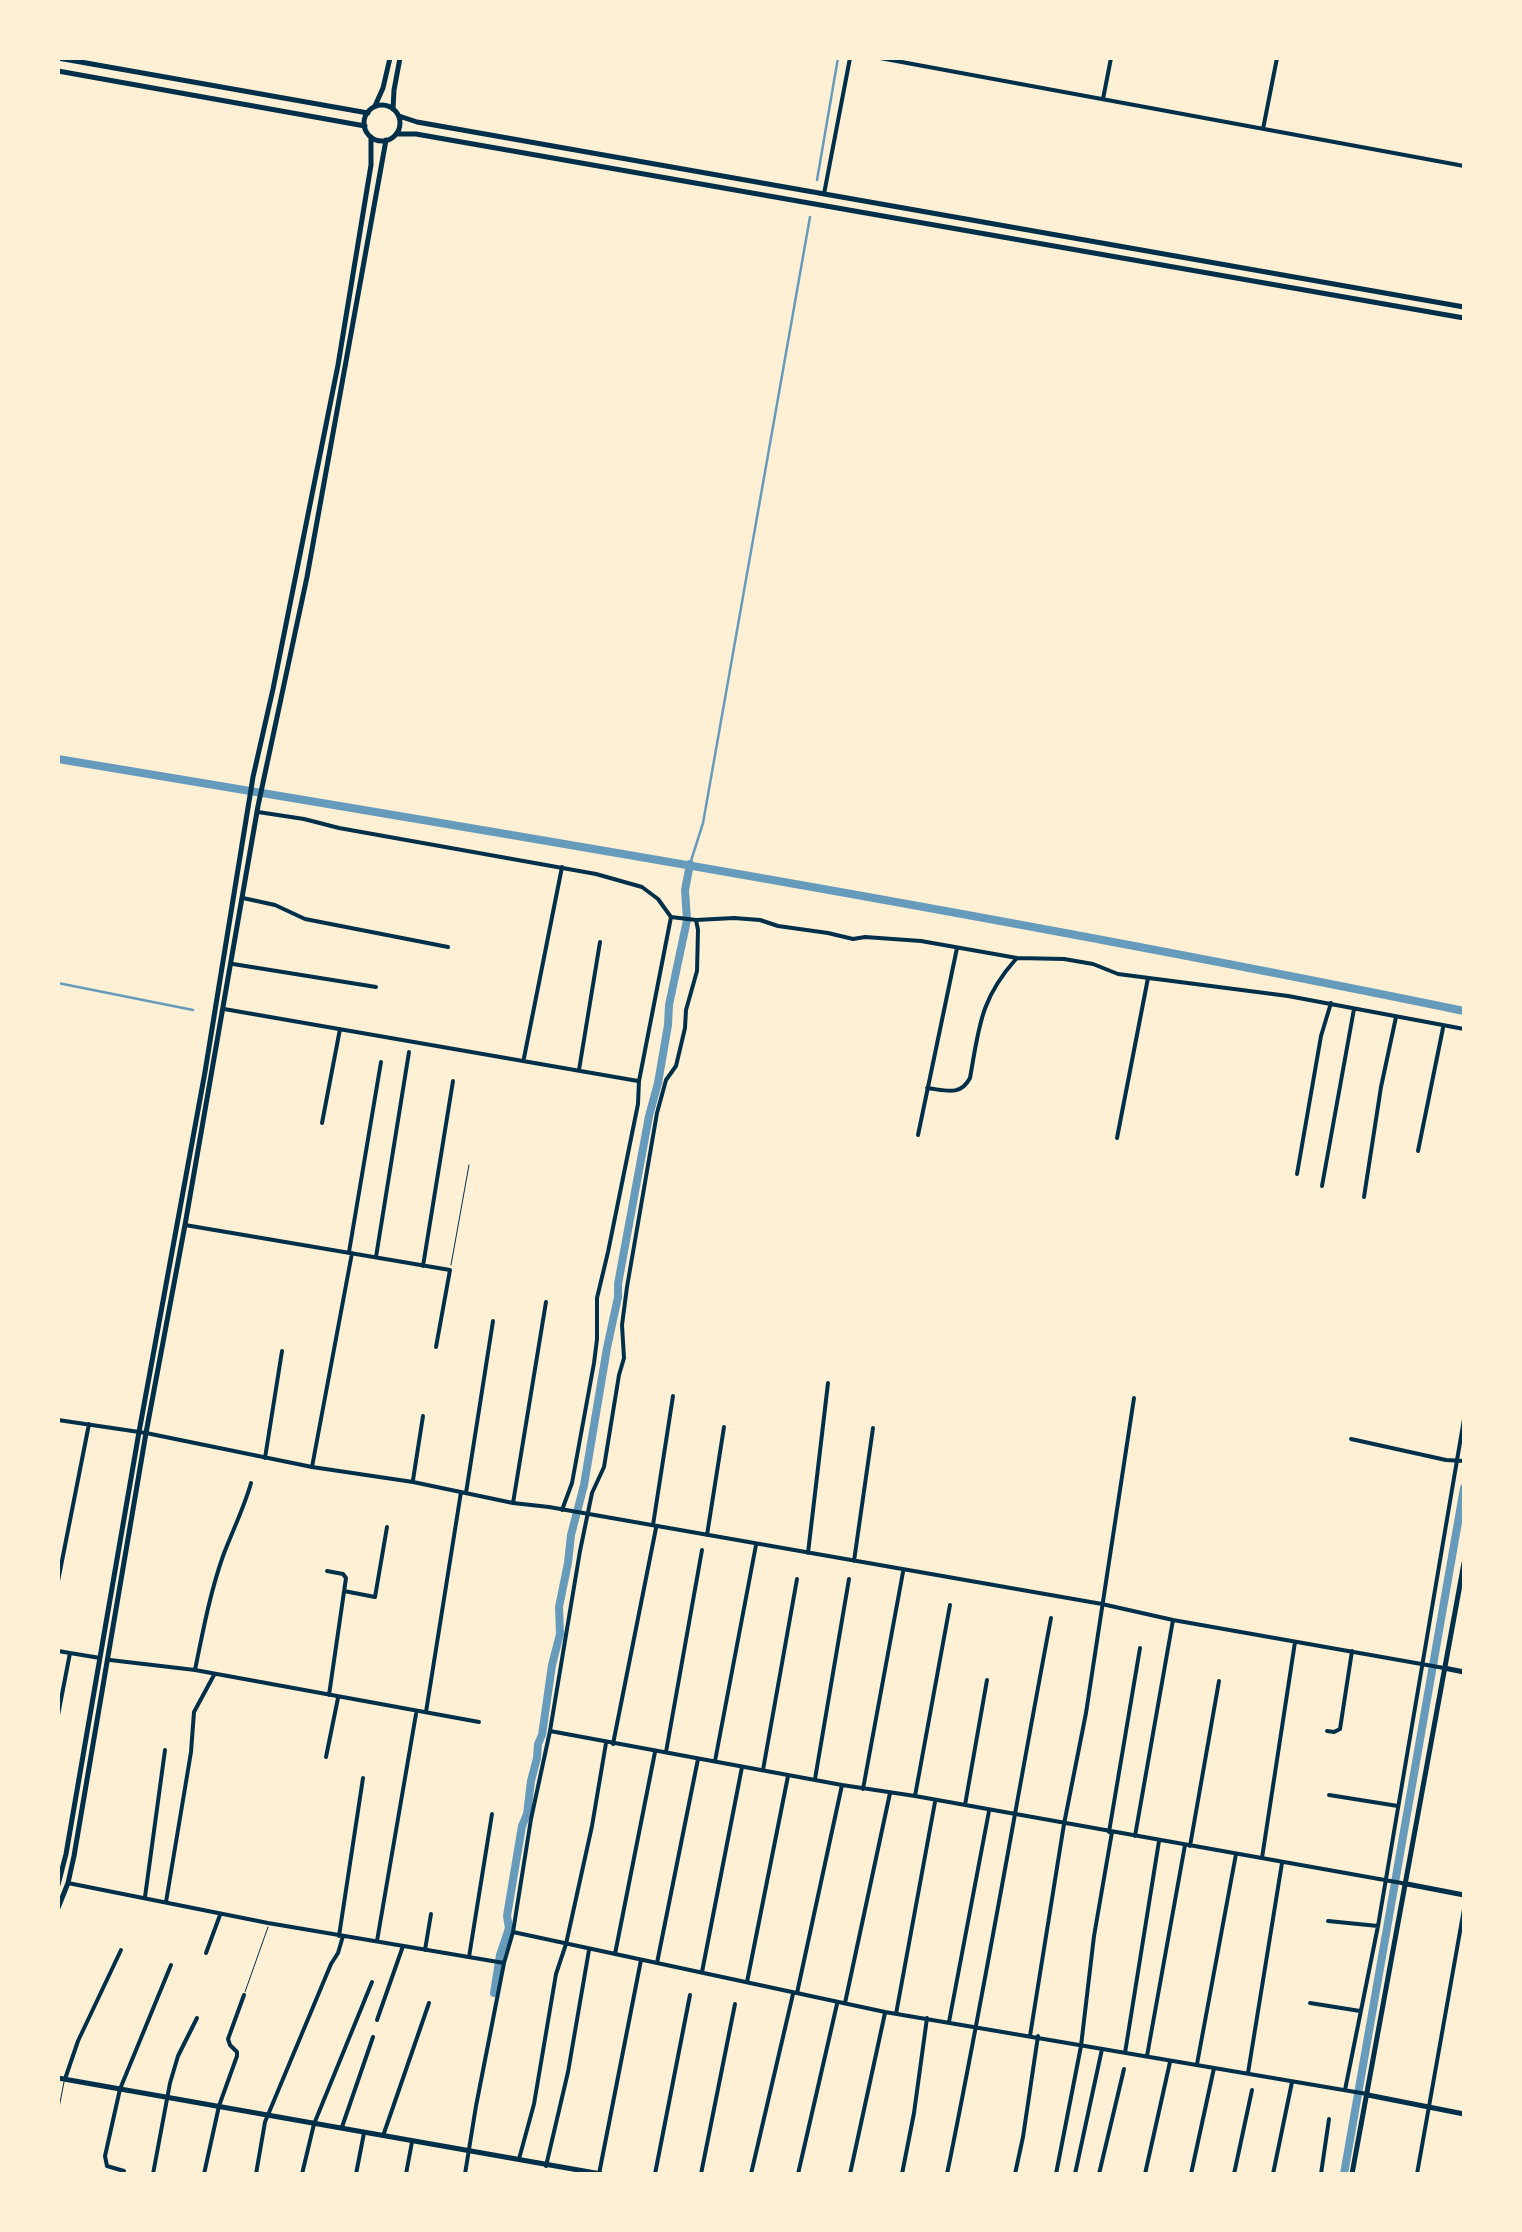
<!DOCTYPE html>
<style>
body{margin:0}
#map{position:relative;width:1522px;height:2232px;overflow:hidden;background:#fdf0d5;font-family:Karla,sans-serif}
canvas{display:block}
.frame{position:absolute;inset:0;border:60px solid #fdf0d5;pointer-events:none}
</style>
<div id="map">
<canvas width="1522" height="2232"></canvas>
<div class="frame"></div>
</div>
<script>
const c = document.querySelector('canvas').getContext('2d');
c.lineJoin = 'round';
function trace(path, color, width, dash) { c.strokeStyle = color; c.lineWidth = width; c.lineCap = dash ? 'butt' : 'round'; c.setLineDash(dash || []); c.stroke(path); }
trace(new Path2D(`
 M817,180L838,58
 M690,864L703,823L810,217
 M58,983L193,1010`), '#669bbc', 2.5);
trace(new Path2D(`
 M58,759C528,837 998,915 1464,1011
 M494,1993L500,1955L509,1928L507,1916L522,1826L527,1814L531,1781L537,1758L538,1744L542,1735L552,1665L560,1634L559,1607L568,1563L571,1535L584,1485L607,1348L618,1297V1284L649,1116L658,1083L668,1025L669,1005L687,920L685,890L690,864
 M1344,2174L1464,1488`), '#669bbc', 8);
trace(new Path2D(`
 M451,1265L469,1165
 M245,1992L268,1927
 M58,2113L64,2082`), '#003049', 1);
trace(new Path2D(`
 M880,58L1464,166
 M1103,99L1111,58
 M1263,129L1277,58
 M824,194L850,58
 M258,812L304,819L339,828L596,874L642,887L658,899L671,917
 M243,898L275,905L305,919L448,947
 M671,917L696,920L734,918L760,920L778,926L828,933L853,939L865,937L921,941L1017,958L1064,959L1093,964L1118,974L1288,996L1464,1029
 M233,964L376,987
 M224,1009L638,1081
 M524,1058L562,867
 M579,1070L600,942
 M927,1088C945,1090 960,1097 970,1078C979,1028 980,999 1016,959
 M322,1123L340,1029
 M918,1135L957,948
 M1117,1138L1148,978
 M1418,1151L1443,1028
 M1297,1174L1321,1036L1331,1003
 M1322,1186L1354,1009
 M1364,1197L1381,1087L1396,1017
 M185,1225L450,1270L436,1347
 M349,1252L381,1062
 M376,1257L409,1052
 M423,1266L453,1081
 M58,1420L146,1433L312,1467L413,1482L513,1503L549,1507L1102,1604L1173,1620L1444,1668
 M1351,1439L1446,1460L1464,1461
 M265,1458L282,1351
 M312,1467L352,1253
 M413,1480L423,1416
 M466,1493L493,1321
 M513,1503L546,1302
 M562,1510L572,1483L594,1363L597,1339V1298L608,1252L638,1104L639,1081L671,917
 M653,1525L673,1396
 M707,1535L724,1427
 M808,1553L828,1383
 M854,1561L873,1428
 M327,1571L343,1574L346,1578L329,1695
 M58,1581L89,1424
 M344,1591L375,1597L387,1527
 M58,1651L100,1658
 M110,1660L195,1670L479,1722
 M195,1670C203,1631 210,1593 223,1556C232,1532 244,1508 251,1483
 M426,1712L461,1492
 M58,1715L70,1653
 M550,1731L842,1785L915,1796L1407,1884
 M1327,1731L1334,1732L1340,1729L1352,1651
 M613,1744L656,1528
 M666,1752L702,1550
 M326,1757L338,1698
 M715,1761L756,1545
 M763,1770L797,1579
 M815,1779L849,1579
 M863,1789L903,1572
 M1329,1795L1398,1806
 M915,1796L950,1605
 M965,1805L987,1680
 M1109,1832L1140,1648
 M1135,1836L1173,1620
 M1190,1846L1219,1681
 M1262,1858L1295,1642
 M68,1883L268,1923L504,1963
 M145,1897L165,1750
 M166,1902L191,1752L194,1712L214,1675
 M1328,1921L1378,1926
 M513,1932L885,2012L1367,2094
 M339,1936L363,1778
 M377,1941L416,1714
 M425,1950L431,1914
 M206,1953L220,1915
 M615,1954L655,1752
 M469,1957L492,1814
 M657,1963L698,1759
 M702,1972L742,1767
 M747,1982L788,1776
 M797,1993L842,1785
 M845,2003L890,1793
 M1310,2003L1360,2011
 M896,2014L935,1802
 M377,2020L403,1946
 M949,2022L989,1811
 M1030,2036L1064,1824L1086,1713L1134,1398
 M1125,2053L1159,1841
 M1147,2056L1185,1845
 M1197,2064L1236,1854
 M1248,2073L1282,1863
 M65,2079L78,2041L121,1950
 M1345,2090L1378,1926L1464,1419
 M342,2127L373,2037
 M383,2136L429,2003
 M519,2159L534,2104L556,1974L566,1944L592,1826L606,1743
 M546,2166L568,2072L589,1950
 M124,2171L107,2166L105,2156L120,2089L171,1965
 M153,2174L170,2083L178,2056L197,2018
 M204,2174L219,2106L237,2056V2052L230,2045L228,2039L244,1995
 M256,2174L265,2122L331,1964L338,1953L343,1936
 M302,2174L314,2124L372,1982
 M356,2174L364,2133
 M406,2174L412,2142
 M465,2174L476,2106L504,1963L513,1932L531,1819L550,1731L580,1551L592,1493L604,1467L619,1375L624,1358L622,1325L627,1287L657,1113L666,1080L676,1066L685,1028L686,1010L697,971L698,930L696,920
 M599,2174L641,1960
 M655,2174L690,1995
 M701,2174L735,2004
 M751,2174L793,1994
 M798,2174L837,2004
 M850,2174L885,2013
 M902,2174L914,2113L927,2018
 M947,2174C985,1989 1016,1803 1051,1618
 M1015,2174L1023,2137L1038,2036
 M1056,2174L1081,2046L1094,1936L1112,1832
 M1075,2174L1102,2049
 M1099,2174L1124,2069
 M1145,2174L1170,2062
 M1191,2174L1214,2068
 M1234,2174L1252,2090
 M1273,2174L1292,2082
 M1321,2174L1329,2119
 M1417,2174L1464,1909`), '#003049', 4);
trace(new Path2D(`
 M58,58L368,113
 M58,71L365,126
 M375,106L383,88L390,58
 M393,109L394,90L400,58
 M1444,1668L1464,1672
 M1407,1884L1464,1895
 M1368,2095L1464,2114
 M1352,2174L1464,1563`), '#003049', 5);
trace(new Path2D(`
 M58,2078L601,2174`), '#003049', 5);
trace(new Path2D(`
 M364 123a18 18 0 1 1 36 0a18 18 0 1 1-36 0Z
 M399,116L417,122L1464,307
 M396,134H416L1464,318
 M58,1885L66,1854L139,1432L205,1072L253,777L273,689L338,365L371,165V137
 M58,1908L68,1883L74,1856L146,1433L185,1225L258,806L307,577L386,140`), '#003049', 5);
</script>
